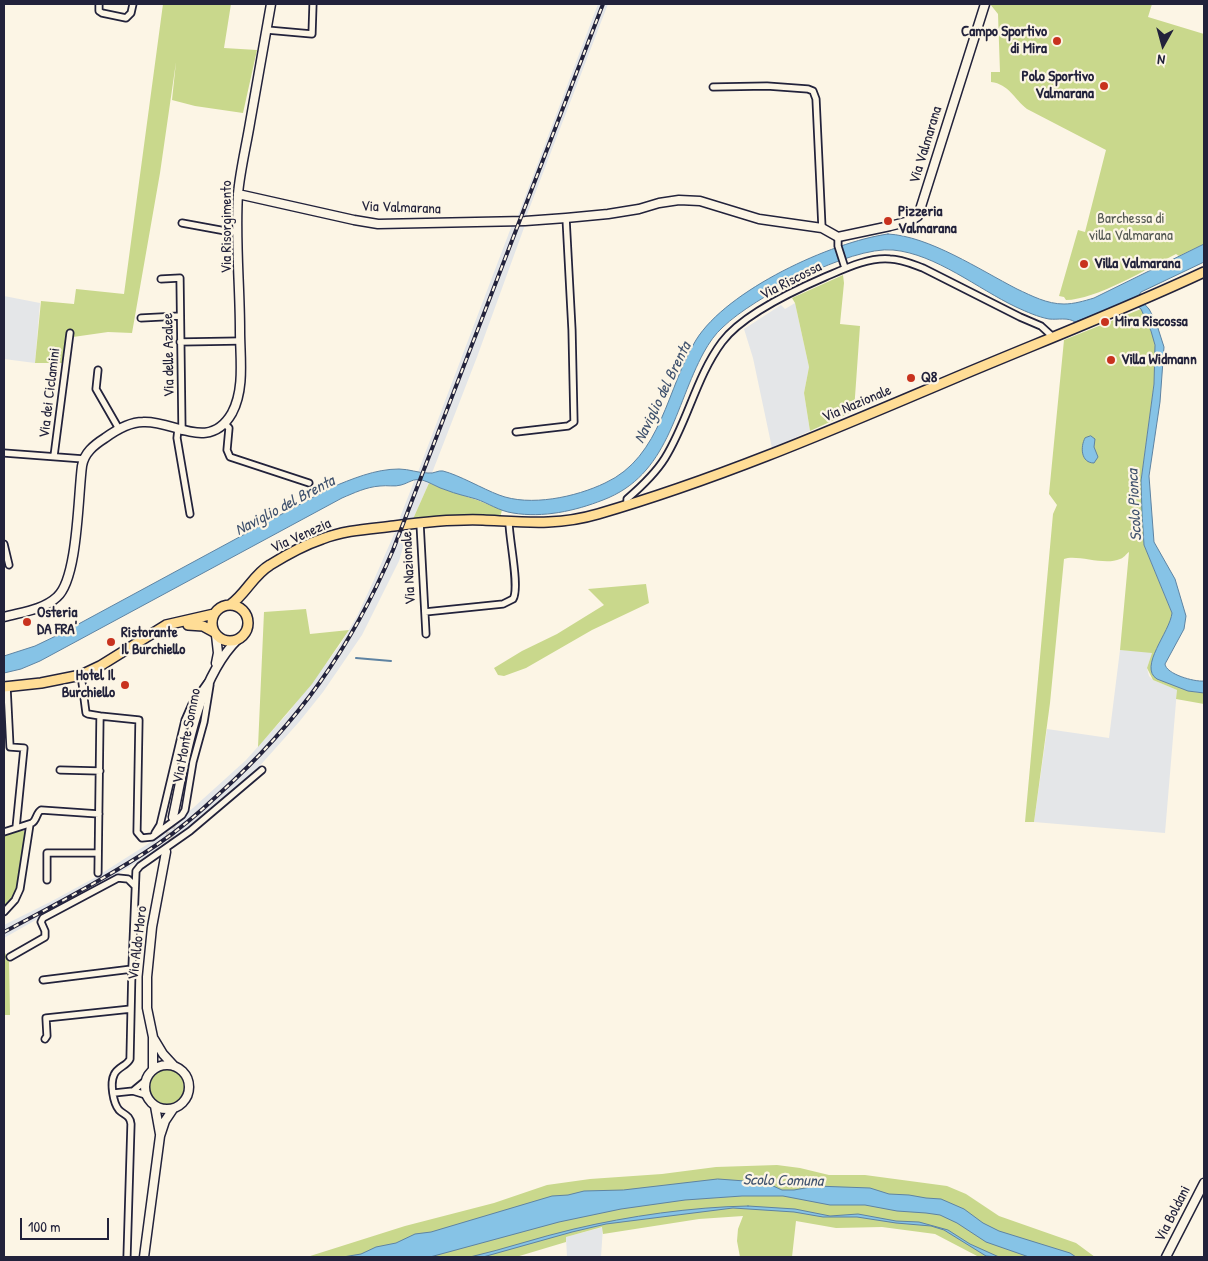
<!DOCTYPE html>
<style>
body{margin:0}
#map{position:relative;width:1208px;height:1261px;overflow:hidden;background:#fcf5e5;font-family:"Patrick Hand",sans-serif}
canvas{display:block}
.frame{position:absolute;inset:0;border:5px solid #22223b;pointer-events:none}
.north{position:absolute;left:1138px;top:20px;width:50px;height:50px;-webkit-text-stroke:4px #fcf5e5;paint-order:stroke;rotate:187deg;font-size:14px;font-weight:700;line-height:20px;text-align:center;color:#22223b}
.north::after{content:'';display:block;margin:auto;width:18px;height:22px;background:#22223b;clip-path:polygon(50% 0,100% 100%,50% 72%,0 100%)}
.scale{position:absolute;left:20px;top:1218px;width:89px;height:22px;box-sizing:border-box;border:2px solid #22223b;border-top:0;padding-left:6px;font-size:15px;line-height:18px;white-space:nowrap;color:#22223b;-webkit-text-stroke:4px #fcf5e5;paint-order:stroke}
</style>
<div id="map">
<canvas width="1208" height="1261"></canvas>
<div class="frame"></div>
<div class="north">N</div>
<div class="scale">100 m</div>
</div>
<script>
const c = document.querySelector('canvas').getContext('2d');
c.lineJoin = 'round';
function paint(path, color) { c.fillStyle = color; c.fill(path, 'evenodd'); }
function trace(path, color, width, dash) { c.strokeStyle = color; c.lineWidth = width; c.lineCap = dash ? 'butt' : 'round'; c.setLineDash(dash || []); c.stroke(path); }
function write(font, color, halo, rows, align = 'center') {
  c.font = font + ' "Patrick Hand",sans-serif'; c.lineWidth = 4.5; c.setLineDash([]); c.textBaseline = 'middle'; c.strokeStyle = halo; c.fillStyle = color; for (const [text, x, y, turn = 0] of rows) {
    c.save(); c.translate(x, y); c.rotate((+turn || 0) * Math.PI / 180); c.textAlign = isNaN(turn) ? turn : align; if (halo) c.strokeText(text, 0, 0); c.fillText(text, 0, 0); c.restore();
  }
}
paint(new Path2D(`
 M598,4H608L526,217L517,218Z
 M512,225H525L477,357L432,473L418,472Z
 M4,296L40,303L35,363L4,359Z
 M795,303L809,367L804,393L810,431L772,448L753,358L744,329L781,305L785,309Z
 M415,479L429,483L413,519L399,520Z
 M408,530L399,561L362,635L323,692L299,722L256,770L189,829L161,849L4,938V925L52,901L96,877L154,840L193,808L246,760L288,713L340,645L357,616L373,582L395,532Z
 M1120,650L1147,651L1152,653L1147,668L1149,676L1153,680L1177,690L1165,833L1034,822L1047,729L1109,738Z
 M603,1227L601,1257H567L566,1237Z`), '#e4e6e8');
paint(new Path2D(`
 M163,4H231L224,48L257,50L243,113L195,106L172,100L176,62L160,173L132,333L108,332L73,337L63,363H35L41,301L74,304L76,289L124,294Z
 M990,4H1152L1148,17L1204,34V244L1179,256L1176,254C1149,268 1095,300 1066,300L1064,297L1059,296L1078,230L1085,232L1106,150L1027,109C1014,99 1009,84 991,82V72H1000L998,14Z
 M843,275L844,283L840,324L860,326L854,411L810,431L804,393L809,367L795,303L792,298Z
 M1141,309L1154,338L1156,355L1154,384L1141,481L1144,545L1172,613C1170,633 1153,647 1151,667L1158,679L1195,692L1204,693V704L1176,699L1177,690L1153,680L1147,668L1152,653L1120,650L1129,552C1126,554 1124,558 1120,559C1104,566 1077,554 1064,559L1050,703L1034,822H1025L1053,514L1057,505L1049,494L1064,340Z
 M429,483L443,489L477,500L502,510L500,518L472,516L413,519Z
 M646,584L649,603L592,630L526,668L504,676L498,675L494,668L522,651L557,634L604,605L588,589Z
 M306,609L310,634L349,630L312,684L258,747L264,612Z
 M19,830L24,831L26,836C22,861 22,889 4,908V834Z
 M4,951L9,960L10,1015H4Z
 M148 1087a18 18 0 1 1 36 0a18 18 0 1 1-36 0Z
 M777,1165L800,1168L829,1175H865L947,1186L966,1194L999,1216L1076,1243L1095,1257H979L935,1234L882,1227L836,1228L796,1221L792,1257H740L737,1241L738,1229L743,1216L699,1219L603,1234L602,1227L566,1237V1242L516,1257H307L405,1226L494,1203L547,1185L590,1179L662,1174L716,1167Z`), '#c9d88c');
const water = new Path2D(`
 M888,234C929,236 980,270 1017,289C1032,296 1047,304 1064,304C1074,304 1084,301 1094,298L1204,244V262L1141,292L1138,297L1149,309L1156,322L1164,347L1160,402L1149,476L1154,542L1175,579L1186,616L1184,629L1165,664C1166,674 1194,682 1204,681V693L1188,691L1157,679C1138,667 1170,632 1172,613L1144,545L1142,513L1141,481L1154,384L1155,345L1151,331L1141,309L1130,301L1075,322C1068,317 1058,320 1049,319C1038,317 1027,312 1016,307C978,289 936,254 893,250C850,246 753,298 723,327C715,334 709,343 704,352C674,407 669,475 603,500C575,511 543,518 513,513C499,511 488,503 476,499C466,496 456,494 446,490C438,488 430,482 422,480C413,478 409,483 401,485C395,487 387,485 380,486C366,487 354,493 342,498L40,661L21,669L4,673V656L35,646L60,634L330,488C352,479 375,469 399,469C409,469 418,473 428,473C434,474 438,470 443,471C459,475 483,489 499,495C530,507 576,497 605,483C662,457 667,387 696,340C727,290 831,242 888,234Z
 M1091,436L1095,439L1094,447L1098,457L1094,463C1081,463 1080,447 1085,438Z
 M718,1179L745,1181L760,1180L782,1190H794L816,1186L870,1188L889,1194L909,1195L926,1198L941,1199L964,1209L983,1223L999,1231L1070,1253L1076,1257H1029L986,1242L957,1223L940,1215L926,1213L897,1211L865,1205H830L783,1196H742L685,1200L621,1209L559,1222L430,1257H343L361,1254L376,1247L396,1243L415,1234L431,1232L552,1196L568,1195L584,1191L623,1190Z
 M748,1206L795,1209L830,1216L858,1214L896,1221L919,1222L948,1230L970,1244L999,1257L986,1256L944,1230L931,1226L896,1223L857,1217H823L794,1212L733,1208L606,1224L572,1232L483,1257H470C505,1249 539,1237 574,1229C629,1216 692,1207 748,1206Z`);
paint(water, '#86c3e6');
trace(water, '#5e83a2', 1);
trace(new Path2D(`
 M356,658L391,661`), '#5e83a2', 2);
trace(new Path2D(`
 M167,852L173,817`), '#d0cbc3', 8, [8, 4]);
const street = new Path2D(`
 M99,4V11L102,13L126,18L131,13L133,4
 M267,30L312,34L313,4
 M713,87L767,86L808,89L813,91L816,99L822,228
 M182,223L231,232L237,231
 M838,237V246L845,268
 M161,279L180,278L182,431
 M141,318L180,316
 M180,342L240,341
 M98,370L96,389L119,429
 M224,423L229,428L227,450L230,457L309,483
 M178,429L177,438L190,514
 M516,432L568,426L574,422L572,330L566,218
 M4,453L84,459
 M54,456L70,333
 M627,504V499C641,487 655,474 665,458C688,421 696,377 722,342C742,315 795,290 825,277C844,269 868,257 890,259C901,259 912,264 923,268L1020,317L1041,326L1053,337
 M420,523L426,634
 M4,544L9,565
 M425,612L503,604L513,599C520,588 509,539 509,522
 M81,675L86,713L88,714L100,716L98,873
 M7,687L10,747L24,748L16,828
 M100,716L139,720L137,832L142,838L152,837L182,815L185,810L193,762L204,722L210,685
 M60,770L100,771
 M4,832L32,823C37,820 36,813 41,810L99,814
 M155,833L160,825L185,720L192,704L207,683
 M47,880V853H98
 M4,912L15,900L20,889L30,824
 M10,957L45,937V931L41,922L43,918L118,878L128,879L135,886
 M43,980L132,969
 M45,1039L47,1036L46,1018L131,1009
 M133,1091L145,1081
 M114,1093L133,1091L146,1095
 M127,1257L131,1124C130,1115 124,1115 119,1110C113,1103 110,1083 114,1075C117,1067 127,1066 130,1059L132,967L136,871L140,866L190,831L262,770`);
const secondary = new Path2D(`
 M238,194L354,220L378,224L525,221L566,218L608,214L639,209L659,203L679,200L700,201L759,219L822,228L838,237L890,226L910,221L918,216L985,4
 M4,617C22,612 43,610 57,597C78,579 78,495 82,466C84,453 94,445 105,438C116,430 129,422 143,422C174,420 209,453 232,413C245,389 240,357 240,331C240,285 235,240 238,194C240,171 246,147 250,123C257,83 264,44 271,4
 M216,635L218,653L216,663
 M173,817C185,761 196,680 238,639
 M154,1039L163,1054L174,1066
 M145 1087a22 22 0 1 1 44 0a22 22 0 1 1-44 0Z
 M153,1069V1037L147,1008V977L152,927L166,852
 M155,1106L160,1134
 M144,1257L160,1136L165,1121L173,1109
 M1166,1257L1204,1183`);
const primary = new Path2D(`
 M230,605C246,594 253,575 270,565C286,555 304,545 322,539C345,530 370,529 394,526C424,522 454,519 483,520C525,522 557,526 598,514C722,478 839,427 957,377C1040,342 1123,310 1204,272
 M212 623a18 18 0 1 1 36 0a18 18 0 1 1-36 0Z
 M188,625L203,626L214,632
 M4,687L41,683L81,675L100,666L166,625L214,614`);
trace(street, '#22223b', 9);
trace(secondary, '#22223b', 11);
trace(primary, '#22223b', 12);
trace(street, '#fcf5e5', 5.5);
trace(secondary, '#fcf5e5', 8);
trace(primary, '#ffdd96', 9);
const rail = new Path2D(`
 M4,932C56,904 109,877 158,844C180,829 200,812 219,794C299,722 351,648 393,550L603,4`);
trace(rail, '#22223b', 4);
trace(rail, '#fcf5e5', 2, [5.5]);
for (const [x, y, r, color] of [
 [1057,41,5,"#c8321e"],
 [1104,86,5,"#c8321e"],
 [888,221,5,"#c8321e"],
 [1084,264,5,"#c8321e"],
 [1105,322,5,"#c8321e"],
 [1111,360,5,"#c8321e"],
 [911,378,5,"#c8321e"],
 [27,622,5,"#c8321e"],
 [111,642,5,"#c8321e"],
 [125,685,5,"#c8321e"]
]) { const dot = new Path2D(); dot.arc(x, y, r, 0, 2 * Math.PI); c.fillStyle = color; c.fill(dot); trace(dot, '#fcf5e5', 2); }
write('bold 15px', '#22223b', '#fcf5e5', [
 ["Campo Sportivo",1047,32,"right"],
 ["di Mira",1047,49,"right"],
 ["Polo Sportivo",1094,77,"right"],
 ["Valmarana",1094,94,"right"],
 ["Pizzeria",898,212],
 ["Valmarana",898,229],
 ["Villa Valmarana",1094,264],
 ["Mira Riscossa",1115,322],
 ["Villa Widmann",1121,360],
 ["Q8",921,378],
 ["Osteria",37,613],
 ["DA FRA'",37,630],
 ["Ristorante",121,633],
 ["Il Burchiello",121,650],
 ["Hotel Il",115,676,"right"],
 ["Burchiello",115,693,"right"]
], 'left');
write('15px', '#22223b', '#fcf5e5', [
 ["Via Valmarana",926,145,-73],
 ["Via Valmarana",401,208,2],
 ["Via Risorgimento",227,227,-90],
 ["Via Riscossa",791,281,-27],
 ["Via delle Azalee",169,355,-91],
 ["Via dei Ciclamini",50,393,-83],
 ["Via Nazionale",857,404,-23],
 ["Via Venezia",301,536,-24],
 ["Via Nazionale",409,568,-93],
 ["Via Monte Sommo",187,736,-79],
 ["Via Aldo Moro",138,943,-83],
 ["Via Boldani",1173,1214,-63]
]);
write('15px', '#545953', '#fcf5e5', [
 ["Barchessa di",1131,219],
 ["villa Valmarana",1131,236]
]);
write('italic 16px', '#40526e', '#fcf5e5', [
 ["Naviglio del Brenta",663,393,-64],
 ["Scolo Pionca",1135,505,-93],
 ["Naviglio del Brenta",285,506,-28],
 ["Scolo Comuna",783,1181,1]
]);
</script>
